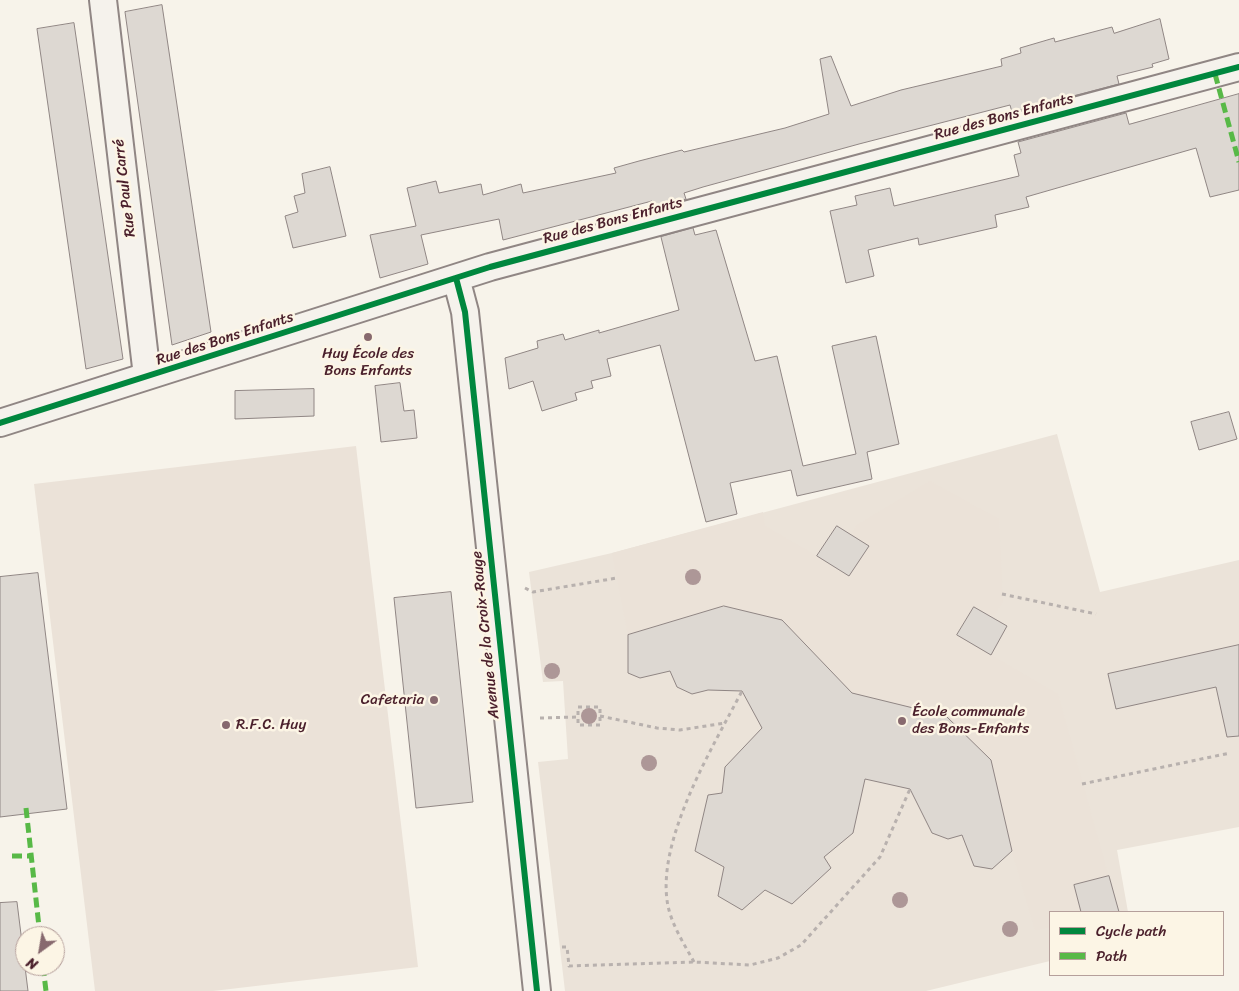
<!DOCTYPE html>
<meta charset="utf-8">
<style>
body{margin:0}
#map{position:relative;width:1239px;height:991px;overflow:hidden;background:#f7f3ea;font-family:Sriracha,sans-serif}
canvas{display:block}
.legend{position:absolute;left:1049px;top:911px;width:175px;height:65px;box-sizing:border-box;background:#fcf5e5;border:1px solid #b59f9b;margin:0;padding:6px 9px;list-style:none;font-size:15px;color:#4a1f2b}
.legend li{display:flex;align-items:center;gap:10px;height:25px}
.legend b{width:25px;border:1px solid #b59f9b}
.north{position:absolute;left:15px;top:926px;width:50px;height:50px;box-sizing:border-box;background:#fcf5e5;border:1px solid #b59f9b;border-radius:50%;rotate:212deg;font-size:14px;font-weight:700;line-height:20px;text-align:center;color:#4a1f2b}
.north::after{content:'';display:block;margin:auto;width:18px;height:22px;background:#87696e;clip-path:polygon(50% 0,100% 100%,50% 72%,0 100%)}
</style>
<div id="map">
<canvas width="1239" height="991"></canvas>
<ul class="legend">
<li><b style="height:6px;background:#00873e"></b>Cycle path</li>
<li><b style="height:6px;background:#58b947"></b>Path</li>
</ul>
<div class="north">N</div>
</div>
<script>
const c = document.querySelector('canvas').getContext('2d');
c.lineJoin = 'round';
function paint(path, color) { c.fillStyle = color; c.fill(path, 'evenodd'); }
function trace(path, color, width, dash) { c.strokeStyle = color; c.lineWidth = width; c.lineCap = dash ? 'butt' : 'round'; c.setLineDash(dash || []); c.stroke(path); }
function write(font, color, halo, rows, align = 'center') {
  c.font = font + ' Sriracha,sans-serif'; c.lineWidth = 5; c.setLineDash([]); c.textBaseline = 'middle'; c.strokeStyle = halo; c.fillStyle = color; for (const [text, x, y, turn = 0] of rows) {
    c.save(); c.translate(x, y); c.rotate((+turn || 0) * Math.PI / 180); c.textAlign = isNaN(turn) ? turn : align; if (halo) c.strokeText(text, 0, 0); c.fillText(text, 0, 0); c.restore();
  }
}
paint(new Path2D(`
 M1057,434L1100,592L1239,560V827L1117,850L1128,912H1050V961L926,991H565L538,762L568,759L563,681L543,682L529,572L612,553Z`), '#ebe3d9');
paint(new Path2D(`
 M356,446L418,967L213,991H95L34,484Z
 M930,481L999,519L1003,601L993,617L1007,626L991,655L1058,694L1118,911L1050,912V927L1035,930L1012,851L991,760L946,716L852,693L782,620L724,606L628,635L612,553L763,512L765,526L817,556L837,526L851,535L857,525Z`), '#ebe2d8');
const building = new Path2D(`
 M162,5L211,332L172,345L125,12Z
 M1160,19L1169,59L1152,64L1153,67L1117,76L1119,84L1012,112L1010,105L859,144L703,187L684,193L686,199L654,208L652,201L503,240L499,219L421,235L428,264L380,278L370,235L416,226L407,188L436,181L439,193L481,184L483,195L521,184L523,193L616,173L614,168L639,161L682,150L684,152L785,128L829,114L820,59L831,56L851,106L901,90L1002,66L1001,59L1021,53L1020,48L1054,38L1055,42L1112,27L1114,33Z
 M74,23L123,359L86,369L37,29Z
 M1239,94V190L1210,197L1196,148L1026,197L1029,207L995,215L997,227L919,245L918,238L868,250L874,276L846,283L830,211L857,205L855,196L890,188L894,206L1019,176L1014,155L1021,153L1018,142L1126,113L1129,124Z
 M330,167L346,236L293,248L285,216L298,212L294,196L305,193L302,174Z
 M693,228L695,235L716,230L755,361L777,356L803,466L856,454L832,346L876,336L899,444L867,452L872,479L797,496L791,470L730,483L737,514L706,522L660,345L607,359L611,376L591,381L593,388L575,393L577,400L542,411L533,381L509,389L505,358L538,348L537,341L563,334L565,340L599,330V333L679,310L661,237Z
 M400,383L404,411L414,410L417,438L381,442L375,386Z
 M314,389V416L235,419V391Z
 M1229,412L1237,439L1199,450L1191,422Z
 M837,526L869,546L849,576L817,556Z
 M38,573L67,809L0,817V577Z
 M451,592L473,802L416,808L394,598Z
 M724,606L782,620L852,693L946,716L991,760L1012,851L992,869L974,866L962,835L948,839L932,833L910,789L865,779L853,833L824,857L831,868L792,904L765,890L742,910L718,896L724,867L695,851L708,795L722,793L725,767L762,728L742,691L708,690L692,694L677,687L670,671L640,678L628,673V635Z
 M974,607L1007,626L991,655L957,635Z
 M1239,645V736L1227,737L1216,687L1116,709L1108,674Z
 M1109,876L1119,912H1081L1074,885Z
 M17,902L28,991H0V903Z`);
paint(building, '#ddd8d2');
trace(building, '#908684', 1);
const street = new Path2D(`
 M103,0L147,376
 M456,278L465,312L537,991
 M0,423L490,267L1239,67`);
trace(street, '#908684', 30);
trace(new Path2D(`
 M525,588L533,592L617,578
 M1002,594L1096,614
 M578,707H600V725H578Z
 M600,716L657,728L680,730L725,723
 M540,718L578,717
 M1082,784L1230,753
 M562,947H567L569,966L694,962L750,965L778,958L801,945L880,857L910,789
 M694,962C684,944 672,925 668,906C655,841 713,747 742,691`), '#b8b1ae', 3, [4, 4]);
trace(street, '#f5f2ec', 26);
trace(new Path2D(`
 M1215,74L1239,162
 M26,808L40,936
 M12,856H31
 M43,966L46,991`), '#58b947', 5, [10, 5]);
trace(new Path2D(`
 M456,278L465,312L537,991
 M0,423L490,267L1239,67`), '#00873e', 6);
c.fillStyle = '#ad9797';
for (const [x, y] of [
 [693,577],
 [552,671],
 [589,716],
 [649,763],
 [900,900],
 [1010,929]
]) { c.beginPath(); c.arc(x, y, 8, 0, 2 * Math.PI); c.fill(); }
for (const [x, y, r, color] of [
 [368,337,5,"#87696e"],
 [434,700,5,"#87696e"],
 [902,721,5,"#87696e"],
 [226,725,5,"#87696e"]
]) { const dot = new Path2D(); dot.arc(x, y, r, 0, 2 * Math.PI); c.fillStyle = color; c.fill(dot); trace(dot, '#fcf5e5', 2); }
write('15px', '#4a1f2b', '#fcf5e5', [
 ["Rue des Bons Enfants",1004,117,-15],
 ["Rue Paul Carré",125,188,-97],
 ["Rue des Bons Enfants",613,221,-15],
 ["Rue des Bons Enfants",225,339,-18],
 ["Avenue de la Croix-Rouge",486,635,-96]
]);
write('15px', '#4a1f2b', '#fcf5e5', [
 ["Huy École des",368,354,"center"],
 ["Bons Enfants",368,371,"center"],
 ["Cafetaria",424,700,"right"],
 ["École communale",912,712],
 ["des Bons-Enfants",912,729],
 ["R.F.C. Huy",236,725]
], 'left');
</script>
